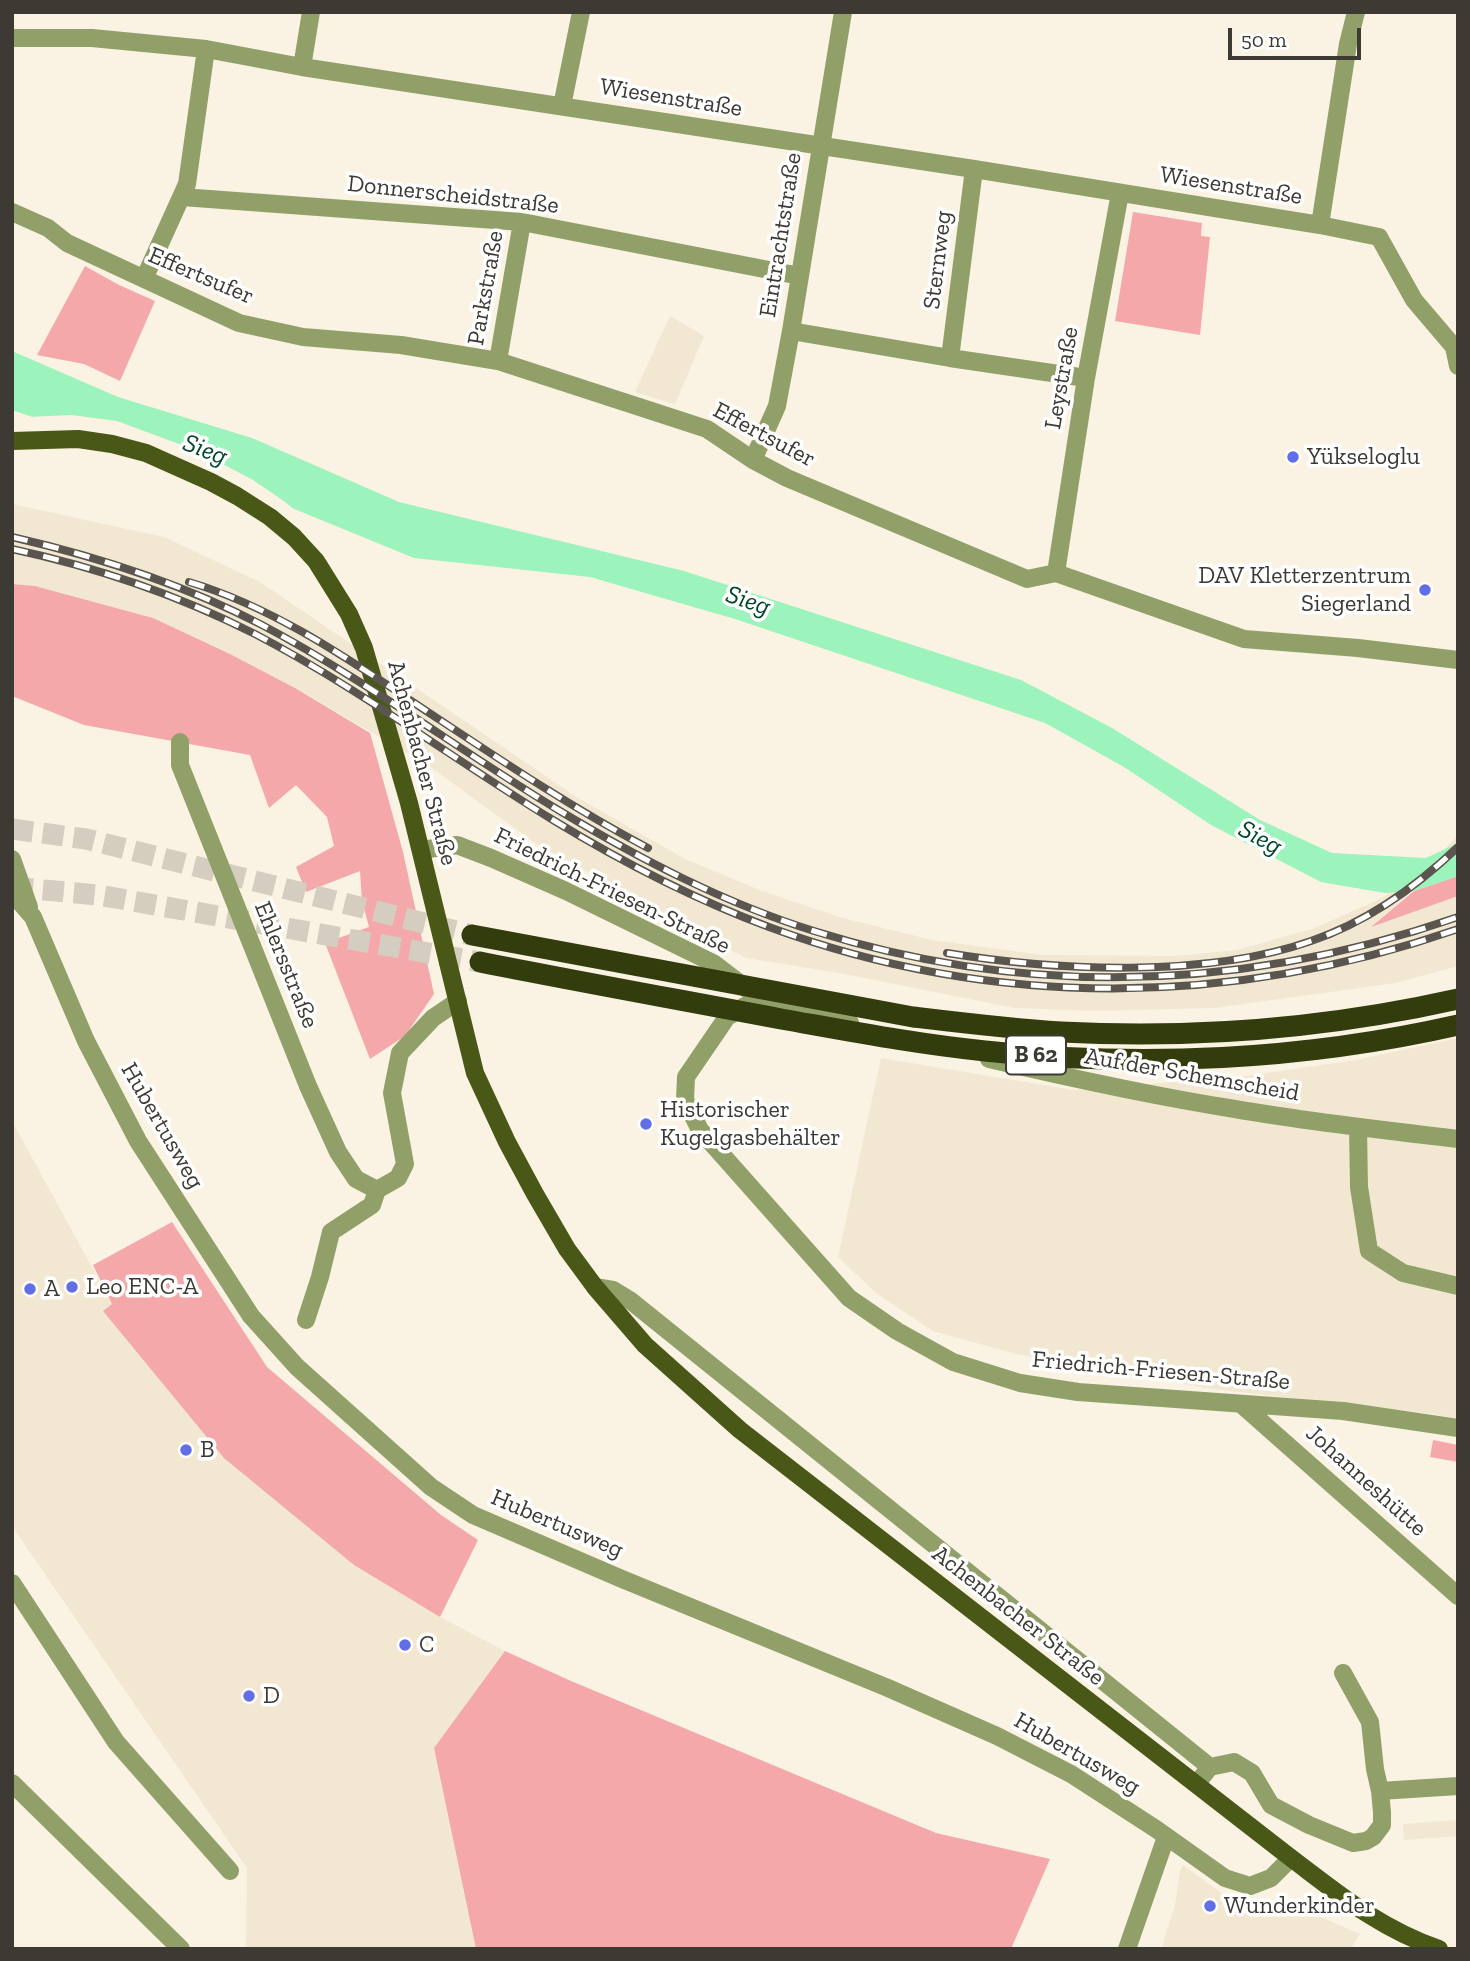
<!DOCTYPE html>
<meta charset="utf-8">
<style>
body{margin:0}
#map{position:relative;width:1470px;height:1961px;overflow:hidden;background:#faf2e3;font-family:"Zilla Slab",serif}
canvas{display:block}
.frame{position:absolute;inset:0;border:14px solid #3d3a34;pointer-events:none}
.scale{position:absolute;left:1228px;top:28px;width:133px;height:32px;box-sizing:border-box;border:4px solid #3d3a34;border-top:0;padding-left:9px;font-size:21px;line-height:24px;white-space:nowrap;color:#3d3a34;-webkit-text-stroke:5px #fff;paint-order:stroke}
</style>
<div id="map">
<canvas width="1470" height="1961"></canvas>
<div class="frame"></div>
<div class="scale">50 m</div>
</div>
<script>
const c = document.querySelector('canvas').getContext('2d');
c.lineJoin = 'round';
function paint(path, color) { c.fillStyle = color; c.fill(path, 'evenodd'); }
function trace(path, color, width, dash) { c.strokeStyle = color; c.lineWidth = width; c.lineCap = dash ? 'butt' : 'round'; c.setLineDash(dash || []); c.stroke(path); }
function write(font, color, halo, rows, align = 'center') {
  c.font = font + ' "Zilla Slab",serif'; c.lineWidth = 7; c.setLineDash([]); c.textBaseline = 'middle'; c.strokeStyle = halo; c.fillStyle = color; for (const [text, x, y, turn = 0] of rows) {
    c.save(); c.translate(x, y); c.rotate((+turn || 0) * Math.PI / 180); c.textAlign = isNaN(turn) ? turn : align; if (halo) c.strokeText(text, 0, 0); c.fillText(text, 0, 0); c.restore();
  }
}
paint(new Path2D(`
 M670,316L704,336L675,404L635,392Z
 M12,504L164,537L260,582L575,796L685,859L762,891L843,918L932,940L1043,955L1175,956L1237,950L1315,928L1382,898L1429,863L1458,836V852L1373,925L1458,896V966L1396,983L1214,1008L1095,1011L1014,1008L845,974L746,958L535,843L425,763L295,688L230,654L153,618L35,586L12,584Z
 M1458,1038V1419L1433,1414L1212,1389L1016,1354L933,1331L876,1293L838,1257L881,1058L1074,1090L1239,1077L1356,1060Z
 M12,1121L112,1304L103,1311L354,1565L440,1617L505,1651L434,1748L476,1949H246L247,1868L12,1526Z
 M1458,1820V1836L1404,1840L1403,1824Z
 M1183,1865L1224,1895L1250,1908L1263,1913H1273L1300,1908L1360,1934L1351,1949H1161L1175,1905L1180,1871Z`), '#f2e7d1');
paint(new Path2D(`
 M1133,212L1202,223L1201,236L1210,237L1200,335L1115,321Z
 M85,266L119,285L155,301L120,381L84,364L37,355Z
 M12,584L35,586L153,618L230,654L295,688L370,733L403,852L434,994L405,1036L370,1059L325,943L369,927L362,901L360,871L306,892L296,867L334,846L327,817L296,785L269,808L250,755L84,725L12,696Z
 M1458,876V896L1371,927L1414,891Z
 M172,1222L267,1367L441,1515L478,1540L440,1617L354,1565L224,1458L103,1311L112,1304L93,1265Z
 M1433,1440L1458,1445V1462L1430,1457Z
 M505,1651L571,1681L936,1833L1050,1859L1011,1949H476L434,1748Z`), '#f4a8aa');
paint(new Path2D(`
 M12,351L118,397L252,438L399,502L684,571L1021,680L1112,728L1260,820L1332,853L1426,858L1458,843V876L1414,891L1385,893L1321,882L1211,825L1124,767L1045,723L735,619L590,577L414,558L287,506L12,410Z`), '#9cf3bb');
paint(new Path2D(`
 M71,415L117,421L179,444L219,462L253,480L284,501L302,516L90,442L29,420L28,417Z`), '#faf2e3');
trace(new Path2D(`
 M12,829L86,839L472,935
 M12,887L98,895L480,962`), '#d4cdc0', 21, [21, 10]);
trace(new Path2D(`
 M12,38H92L206,49L302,67L974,169L1320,225L1379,237L1414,300L1454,347L1458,366
 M302,67L311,12
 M562,106L581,12
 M182,197L522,222L800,276
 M12,212L48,228L67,243L239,323L303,337L401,345L498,361L707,429L753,460L787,478L1027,579L1056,573L1244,639L1358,648L1458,660
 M1320,225L1348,44L1356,12
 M144,279L187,184L206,49
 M791,331L950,358L1086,378
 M950,358L974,169
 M498,361L522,222
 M753,460L777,406L791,331L843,12
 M1056,573L1086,378L1120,193
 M180,742V765L308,1086L338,1152L356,1179L377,1190
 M421,850L457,845L491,858L566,891L713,963L759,998L850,1023
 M12,859L29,907
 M12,893L33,917L86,1041L138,1141L251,1316L297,1367L431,1487L473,1515L622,1579L888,1688L997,1736L1071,1774L1156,1829L1225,1878L1250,1886L1271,1878L1291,1858
 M745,1006L727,1017L686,1077L685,1100L700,1130L849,1298L897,1331L953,1362L1020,1383L1078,1392L1343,1411L1458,1428
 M989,1059C1070,1078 1152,1096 1235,1109C1309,1122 1383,1130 1458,1139
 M1358,1127L1359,1187L1369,1251L1403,1273L1458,1286
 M595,1287L613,1290L631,1301L1210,1767
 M306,1320L320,1277L331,1232L372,1205L377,1190L398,1178L405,1164L392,1093L400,1053L433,1018L458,1001
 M1241,1404L1458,1596
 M12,1583L116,1742L230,1871
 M1202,1777L1210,1767L1234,1762L1252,1773L1271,1805L1309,1825L1353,1843L1366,1841L1373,1837L1382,1825V1812L1380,1791L1375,1769L1370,1722L1343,1673
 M12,1783L181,1949
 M1380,1791L1458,1786
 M1127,1949L1166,1837`), '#91a069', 18);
trace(new Path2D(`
 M12,441L78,439L112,444L146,453L211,482L237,496L270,517L294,537L316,561L349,614L364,648L409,803L475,1073L507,1142L535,1194L567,1249L595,1287L645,1345L740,1430L1291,1858C1340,1895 1379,1928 1439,1949`), '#495717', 18);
trace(new Path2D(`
 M472,935L913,1017C963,1023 1012,1029 1061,1032C1194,1039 1329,1028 1458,999
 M480,962C580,982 681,1000 781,1019C849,1031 916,1044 985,1051C1141,1068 1304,1060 1458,1025`), '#323c0c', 21);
const rail = new Path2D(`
 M12,537C99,557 183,584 262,625C366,680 460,751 560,811C640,859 724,903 814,931C1029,998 1245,991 1458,917
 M12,549C96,567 178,595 255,634C359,688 453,759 553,820C622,862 694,899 769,927C994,1010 1233,1007 1458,929
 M189,582C280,609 361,668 440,720C508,765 576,810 648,848
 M947,953C1057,971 1206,978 1311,941C1367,922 1416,887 1458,847`);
trace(rail, '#5a564f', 8);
trace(rail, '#fff', 5, [16]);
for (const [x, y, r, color] of [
 [1293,457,7,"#606fe7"],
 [1425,590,7,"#606fe7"],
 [646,1124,7,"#606fe7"],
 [72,1287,7,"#606fe7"],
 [30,1289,7,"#606fe7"],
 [186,1450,7,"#606fe7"],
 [405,1645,7,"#606fe7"],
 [249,1696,7,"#606fe7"],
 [1210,1906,7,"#606fe7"]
]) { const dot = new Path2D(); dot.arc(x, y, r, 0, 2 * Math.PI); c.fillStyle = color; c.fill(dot); trace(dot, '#fff', 2.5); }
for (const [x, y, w] of [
 [1036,1055,60]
]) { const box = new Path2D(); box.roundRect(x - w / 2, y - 19.5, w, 39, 5); c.fillStyle = '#fff'; c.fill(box); trace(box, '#3d3a34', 2); }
write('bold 23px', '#3d3a34', null, [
 ["B 62",1036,1055]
]);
write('24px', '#3d3a34', '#fff', [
 ["Wiesenstraße",671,98,9],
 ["Wiesenstraße",1231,186,9],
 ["Donnerscheidstraße",453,195,6],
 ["Eintrachtstraße",781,235,-81],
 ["Sternweg",938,260,-83],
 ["Effertsufer",201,276,23],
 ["Parkstraße",486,288,-80],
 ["Leystraße",1062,378,-80],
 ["Effertsufer",764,435,28],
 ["Achenbacher Straße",422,763,75],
 ["Friedrich-Friesen-Straße",612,891,26],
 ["Ehlersstraße",286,965,68],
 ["Auf der Schemscheid",1192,1075,10],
 ["Hubertusweg",162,1126,60],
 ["Friedrich-Friesen-Straße",1161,1371,5],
 ["Johanneshütte",1366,1481,42],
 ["Hubertusweg",557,1524,23],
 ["Achenbacher Straße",1018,1616,38],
 ["Hubertusweg",1077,1754,30]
]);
write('24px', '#3d3a34', '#fff', [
 ["Yükseloglu",1307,457],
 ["DAV Kletterzentrum",1411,576,"right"],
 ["Siegerland",1411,604,"right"],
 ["Historischer",660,1110],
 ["Kugelgasbehälter",660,1138],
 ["Leo ENC-A",86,1287],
 ["A",44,1289],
 ["B",200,1450],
 ["C",419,1645],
 ["D",263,1696],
 ["Wunderkinder",1224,1906]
], 'left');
write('italic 26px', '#004826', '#fff', [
 ["Sieg",205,450,21],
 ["Sieg",748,601,19],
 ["Sieg",1260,838,28]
]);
</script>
